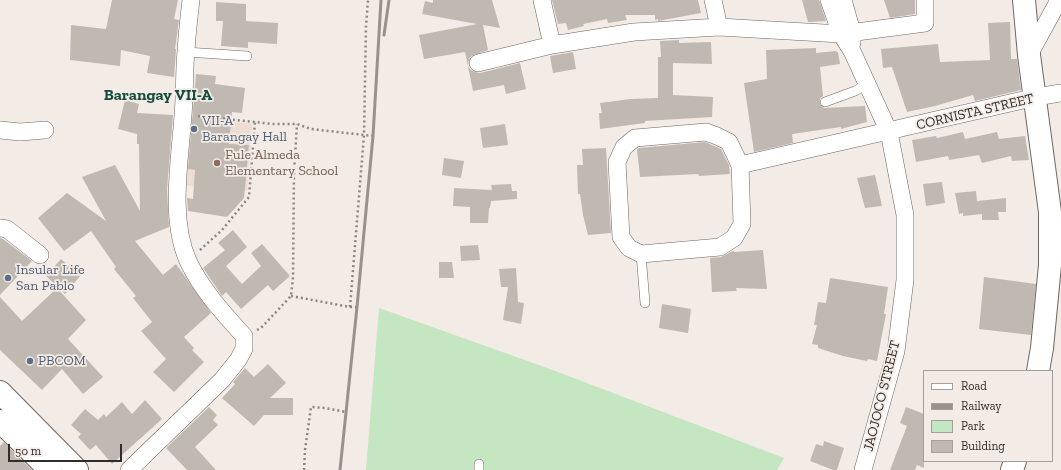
<!DOCTYPE html>
<style>
body{margin:0}
#map{position:relative;width:1061px;height:470px;overflow:hidden;background:#f3ebe5;font-family:"Zilla Slab",serif}
canvas{display:block}
.legend{position:absolute;left:923px;top:370px;width:130px;height:92px;box-sizing:border-box;background:#f3ebe5;border:1px solid #a59f9a;margin:0;padding:5px 7px;list-style:none;font-size:12px;color:#302c2a}
.legend li{display:flex;align-items:center;gap:8px;height:20px}
.legend b{width:20px;border:1px solid #a59f9a}
.scale{position:absolute;left:8px;top:444px;width:114px;height:18px;box-sizing:border-box;border:2px solid #302c2a;border-top:0;padding-left:5px;font-size:12px;line-height:14px;white-space:nowrap;color:#302c2a;-webkit-text-stroke:3px #f3ebe5;paint-order:stroke}
</style>
<div id="map">
<canvas width="1061" height="470"></canvas>
<ul class="legend">
<li><b style="height:5px;background:#fff"></b>Road</li>
<li><b style="height:5px;background:#98928e"></b>Railway</li>
<li><b style="height:11px;background:#c4e6c1"></b>Park</li>
<li><b style="height:11px;background:#c0b9b2"></b>Building</li>
</ul>
<div class="scale">50 m</div>
</div>
<script>
const c = document.querySelector('canvas').getContext('2d');
c.lineJoin = 'round';
function paint(path, color) { c.fillStyle = color; c.fill(path, 'evenodd'); }
function trace(path, color, width, dash) { c.strokeStyle = color; c.lineWidth = width; c.lineCap = dash ? 'butt' : 'round'; c.setLineDash(dash || []); c.stroke(path); }
function write(font, color, halo, rows, align = 'center') {
  c.font = font + ' "Zilla Slab",serif'; c.lineWidth = 3.5; c.setLineDash([]); c.textBaseline = 'middle'; c.strokeStyle = halo; c.fillStyle = color; for (const [text, x, y, turn = 0] of rows) {
    c.save(); c.translate(x, y); c.rotate((+turn || 0) * Math.PI / 180); c.textAlign = isNaN(turn) ? turn : align; if (halo) c.strokeText(text, 0, 0); c.fillText(text, 0, 0); c.restore();
  }
}
paint(new Path2D(`
 M200,119L252,124L247,191L183,185L187,139L198,140Z`), '#edddd3');
paint(new Path2D(`
 M379,308L550,369L784,458L777,470H366Z`), '#c4e6c1');
paint(new Path2D(`
 M112,0H178L174,19L179,20L175,49H176L174,77L147,73L150,56L121,50L120,66L70,60L71,25L106,29Z
 M433,0H492L500,28L483,25L488,50L471,56L469,60L468,66L471,70L475,72L480,73L520,63L526,89L506,94L504,85L473,91L465,52L424,59L419,35L477,24L422,14L425,1L433,3Z
 M552,0H698L701,13L658,21V19L655,20V15H625L627,20L608,23L607,19L583,24L584,26L568,30L566,23L558,24Z
 M802,0H819L826,21L808,22Z
 M884,0H915V14L890,18Z
 M216,2L246,4V21L278,23L277,44L248,42V48L221,46L223,21H216Z
 M1010,22L1011,59H1017L1021,90L975,101L973,95L935,106L907,112L892,67L883,68L881,49L938,44L940,62L990,60L988,23Z
 M679,40V43L711,42L712,64L673,63V95L713,97L712,117L645,121V123L600,129L599,113H602L600,103L630,99L658,98V57H661L660,41Z
 M816,48V53L836,51L837,52H838L840,64L820,67L823,96L820,98V104L824,108L865,106L867,122L841,129V127L792,134L793,143L754,152L744,83L767,79L766,50Z
 M573,52L576,69L553,73L550,56Z
 M196,74L216,76L215,84L245,88L242,113L232,112L229,144L249,145L244,198L227,217L188,211L187,198L193,199L195,170L188,169Z
 M125,100L139,104L137,113L173,115L167,189L169,227L135,241L163,275L176,264L211,313L184,337L194,348L192,350L204,362L174,392L153,372L166,359L141,331L152,322L133,298L136,296L114,269L116,267L91,231L64,251L38,218L67,193L106,221L82,177L115,165L140,211L139,144H137V134L118,129Z
 M505,124L508,145L483,148L480,128Z
 M963,132L965,139L997,132L999,139L1025,136L1029,160L1012,161L1011,156L982,163L979,155L949,160L948,156L916,162L912,140L936,136L937,138Z
 M705,142L721,149L729,165L730,174L699,176L698,174L640,177L637,149L639,148Z
 M606,148L611,233L588,235L583,215L580,194H578L577,165H583L582,149Z
 M444,158L464,161L461,178L442,175Z
 M875,175L882,206L865,208L857,178Z
 M942,182L945,203L926,206L923,184Z
 M511,184L512,191H517V199L491,201L490,208H489L488,223H470V207L453,206L454,188L492,190L491,185Z
 M976,191L977,201L1006,198V212H998L999,220H982V214L963,216V213L959,214L955,193Z
 M233,230L247,247L226,266L242,284L261,266L251,253L262,244L290,276L273,291L268,285L241,309L226,292L222,296L203,268L225,250L218,243Z
 M0,238L3,239L32,261L0,295Z
 M478,245L480,260L461,261L460,246Z
 M763,250L767,289L736,288L737,291L712,292L710,258L721,257L733,251H734V252Z
 M61,259L80,276L65,294L46,276Z
 M439,262H452L454,278H439Z
 M516,268L518,302L524,303L521,324L503,320L508,287H501L499,269Z
 M984,277L1036,284L1031,335L979,329Z
 M830,278L888,287L884,314H886L877,361L868,359L867,361L843,356L818,348V345L812,344L817,325H814L818,302L826,303Z
 M57,288L86,320L68,339L103,377L83,394L62,369L42,390L0,350V297L22,321Z
 M662,304L691,309L688,333L659,328Z
 M268,364L286,383L270,398H293V415H264L254,426L222,398L235,384L233,382L245,368L254,377Z
 M145,400L162,419L112,464L96,445L90,450L78,437L81,434L71,425L85,409L98,420L104,414L106,417L122,402L132,414Z
 M209,407L217,415L213,420L218,425L195,447L216,470H187L166,448Z
 M906,407L924,414V468L917,465L915,470H890L907,426L900,423Z
 M824,441L844,448L837,470H833L810,461L816,444L823,446Z
 M4,442L32,470H0V446Z`), '#c0b9b2');
const service = new Path2D(`
 M186,52L247,56
 M825,102L855,91L867,84
 M641,254L645,303
 M479,470V464`);
const minor = new Path2D(`
 M542,0L552,45
 M713,0L719,27
 M829,0L841,34L852,51L889,132L905,215V280L896,351L863,470
 M843,0L852,32V43
 M1029,55L1059,0
 M478,63L552,45L634,32L719,27L841,34L925,23V0
 M0,130L20,132L45,130
 M706,132L717,136L729,142L740,165L742,224L734,238L720,247L641,254L629,248L621,237L617,162L624,147L635,138Z
 M740,165L1036,97L1061,93
 M0,228L7,229L40,255
 M129,470L222,380L238,360L244,349V336C223,313 202,290 188,261C169,218 180,161 183,115C185,94 184,72 186,51C187,34 189,17 191,0`);
const tertiary = new Path2D(`
 M1024,0L1029,55L1050,212V265L1042,348L1038,371
 M1012,470L1015,461`);
const secondary = new Path2D(`
 M0,392L77,470
 M0,421L50,470`);
trace(service, '#6d6661', 10);
trace(minor, '#6d6661', 18);
trace(tertiary, '#6d6661', 24);
trace(secondary, '#6d6661', 24);
trace(new Path2D(`
 M198,116L273,124H297L311,129L373,136
 M200,250L222,230L249,197L255,122
 M291,296L350,307H357
 M350,307L364,135L366,26L368,0
 M257,330L261,328L291,296L293,277L294,173L297,124
 M304,470L305,450L311,407L325,408L346,412`), '#8b8581', 2.5, [2, 3]);
trace(service, '#fff', 9);
trace(minor, '#fff', 17);
trace(tertiary, '#fff', 22);
trace(secondary, '#fff', 22);
trace(new Path2D(`
 M384,35L389,0
 M340,470L357,307L373,136L381,0`), '#98928e', 3);
for (const [x, y, r, color] of [
 [194,129,4,"#5c6f8a"],
 [217,163,4,"#8d6e63"],
 [8,278,4,"#5c6f8a"],
 [30,361,4,"#5c6f8a"]
]) { const dot = new Path2D(); dot.arc(x, y, r, 0, 2 * Math.PI); c.fillStyle = color; c.fill(dot); trace(dot, '#f3ebe5', 1.5); }
write('14px', '#302c2a', '#f3ebe5', [
 ["CORNISTA STREET",975,112,-13],
 ["JAOJOCO STREET",882,396,-76]
]);
write('14px', '#4e5e75', '#f3ebe5', [
 ["VII-A",202,121],
 ["Barangay Hall",202,137],
 ["Insular Life",16,270],
 ["San Pablo",16,286],
 ["PBCOM",38,361]
], 'left');
write('14px', '#785e54', '#f3ebe5', [
 ["Fule Almeda",225,155],
 ["Elementary School",225,171]
], 'left');
write('bold 16px', '#154b3e', '#f3ebe5', [
 ["Barangay VII-A",158,95]
]);
</script>
